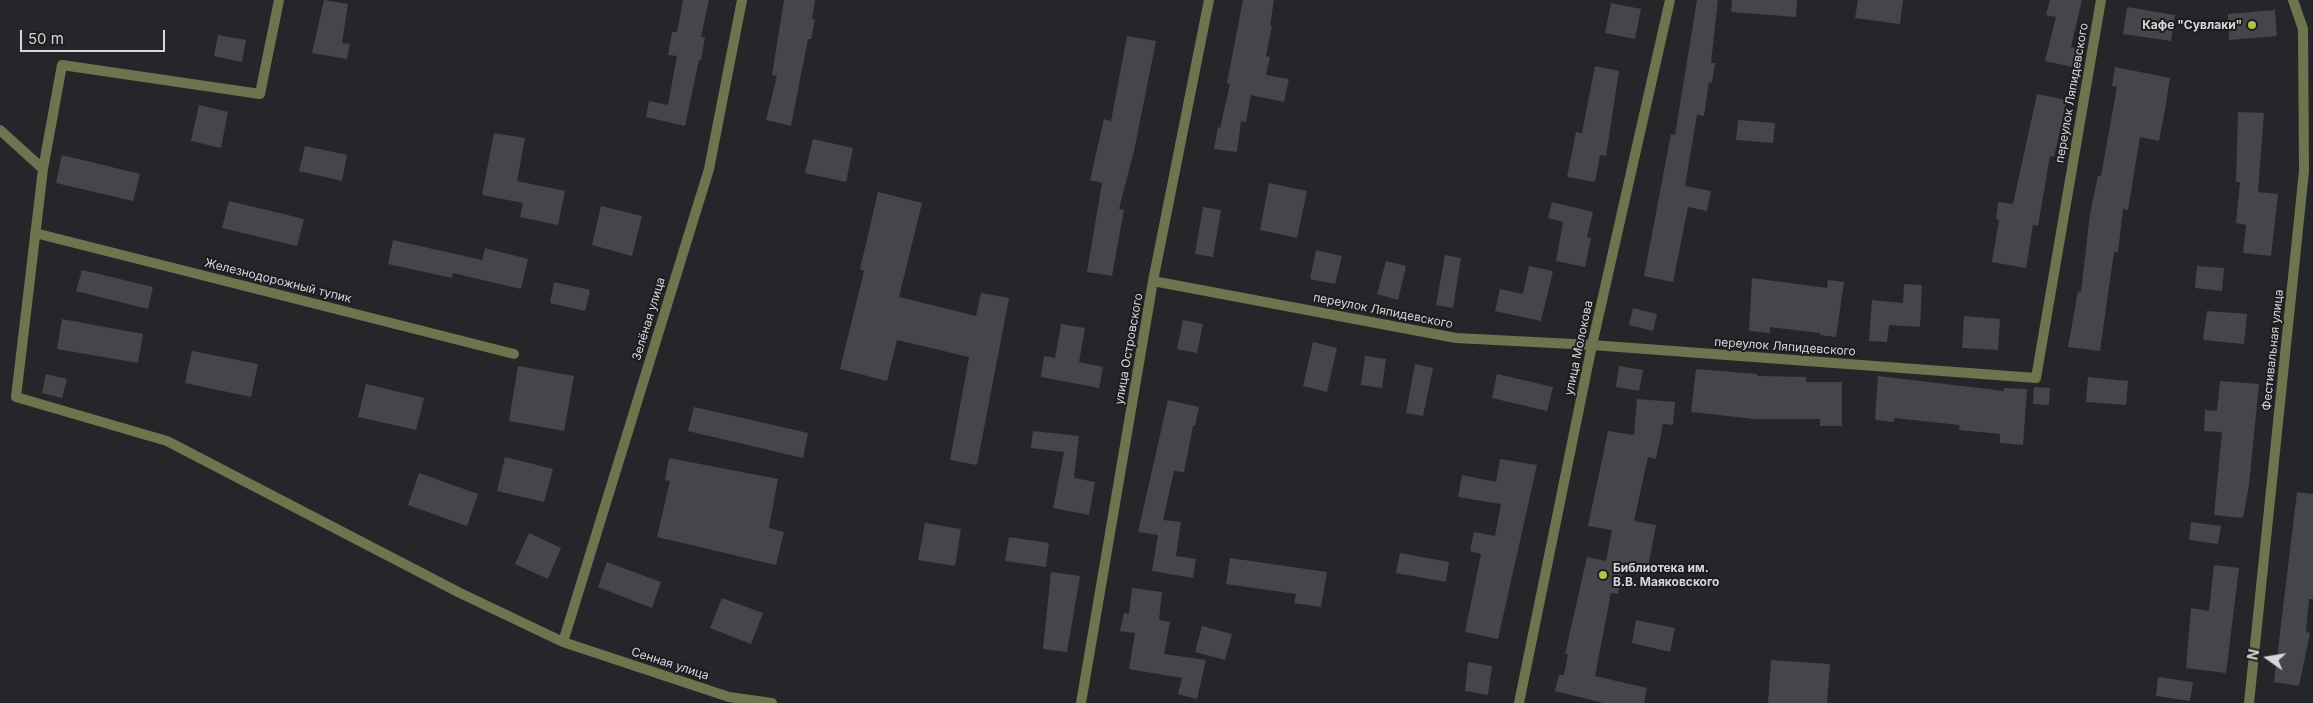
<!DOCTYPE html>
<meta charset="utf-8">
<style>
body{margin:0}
#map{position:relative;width:2313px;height:703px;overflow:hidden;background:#26262a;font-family:Inter,sans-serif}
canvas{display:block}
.north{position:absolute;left:2243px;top:633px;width:50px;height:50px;-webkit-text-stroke:4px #1d1d20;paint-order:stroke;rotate:283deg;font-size:14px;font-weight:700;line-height:20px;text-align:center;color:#d7d7d9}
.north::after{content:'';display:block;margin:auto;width:18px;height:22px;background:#d7d7d9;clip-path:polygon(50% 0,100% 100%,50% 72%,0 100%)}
.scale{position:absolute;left:20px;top:30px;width:145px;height:22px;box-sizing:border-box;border:2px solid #d7d7d9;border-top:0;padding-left:6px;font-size:15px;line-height:18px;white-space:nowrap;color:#d7d7d9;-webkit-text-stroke:4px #1d1d20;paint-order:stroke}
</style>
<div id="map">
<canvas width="2313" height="703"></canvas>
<div class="north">N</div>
<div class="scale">50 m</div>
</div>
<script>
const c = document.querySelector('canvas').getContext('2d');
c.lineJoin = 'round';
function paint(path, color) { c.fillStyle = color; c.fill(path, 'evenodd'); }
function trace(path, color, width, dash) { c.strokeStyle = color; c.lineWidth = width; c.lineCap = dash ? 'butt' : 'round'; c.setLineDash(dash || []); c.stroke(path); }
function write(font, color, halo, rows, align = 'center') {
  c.font = font + ' Inter,sans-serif'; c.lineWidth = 4; c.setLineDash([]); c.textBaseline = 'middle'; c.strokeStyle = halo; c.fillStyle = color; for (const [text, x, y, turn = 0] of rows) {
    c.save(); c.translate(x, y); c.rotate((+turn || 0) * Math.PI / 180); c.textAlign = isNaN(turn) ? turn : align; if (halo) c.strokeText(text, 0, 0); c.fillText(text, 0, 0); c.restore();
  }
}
paint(new Path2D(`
 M324,0L348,4L342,43L350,44L347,59L312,53Z
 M683,0H709L701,37H705L701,60H699L685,126L646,117L649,101L668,105L677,56L668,55L672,32H677Z
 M784,0H815L812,19L815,20L811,39H808L791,126L766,120L777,76L772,75Z
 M1243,0H1274L1270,26H1272L1266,56L1270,57L1266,75L1289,79L1284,102L1251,95L1246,122L1241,121L1237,152L1214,149L1218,127L1220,128L1230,84L1227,83Z
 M1697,0H1718L1711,63H1715L1712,83L1709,82L1704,116L1697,115L1685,186L1711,191L1707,211L1688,207L1673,282L1644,276L1671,134L1675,135Z
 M1732,0H1797L1796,17L1731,12Z
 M1858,0H1903L1900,24L1855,18Z
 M2050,0H2082L2071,47L2077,49L2073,67L2045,61L2056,17L2046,15Z
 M1611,3L1641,9L1635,39L1605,33Z
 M2127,7L2175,15L2171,41L2123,34Z
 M2275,10L2277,36L2229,40L2228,14Z
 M218,35L246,40L242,62L214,56Z
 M1127,36L1156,41L1134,151L1119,209L1124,210L1112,276L1087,272L1102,183L1090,180L1104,119L1111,121Z
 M1595,66L1619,71L1606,156L1600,155L1595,182L1567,177L1576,132L1582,133Z
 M2115,67L2170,78L2165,110L2159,141L2140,137L2128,210L2123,209L2118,252H2114L2100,351L2068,347L2078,291L2081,292L2090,214L2098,176H2101L2117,87L2112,86Z
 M2037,94L2067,100L2054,157L2050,156L2038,226L2033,225L2026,268L1992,262L1999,220L1996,219L1998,202L2013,204Z
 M199,105L228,112L221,148L191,141Z
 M2238,112L2264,113L2258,192L2278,194L2271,256L2243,253L2246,225L2236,223L2240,182H2236Z
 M1738,120L1775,123L1773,143L1736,140Z
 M494,133L525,138L517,181L565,191L558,225L520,217L523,203L482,195Z
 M813,139L853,148L846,182L805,173Z
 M305,146L347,155L342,181L299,171Z
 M62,155L140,174L133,201L56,183Z
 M1269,183L1307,191L1297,238L1260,230Z
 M878,192L922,203L899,297L976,316L981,293L1009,298L977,465L950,460L969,357L897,340L887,381L840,369L864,271L860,269Z
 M229,201L304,219L297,246L222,228Z
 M1552,202L1593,212L1587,237L1591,238L1585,267L1556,261L1563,222L1548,218Z
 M601,206L642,216L632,256L592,245Z
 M1203,207L1221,210L1213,257L1195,254Z
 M393,240L482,260L485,248L528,259L521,289L453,273L452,278L388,264Z
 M1316,250L1342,256L1335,284L1310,279Z
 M1445,255L1461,258L1453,308L1436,305Z
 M1386,261L1406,266L1398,300L1377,294Z
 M1529,266L1553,271L1541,321L1495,311L1500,289L1523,294Z
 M2197,266L2224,268L2222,291L2195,288Z
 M82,270L153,287L148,309L76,291Z
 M1752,278L1827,288L1828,280L1844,282L1836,337L1820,335V333L1770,327V333L1749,331Z
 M554,282L590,290L585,311L550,303Z
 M1904,284L1922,285L1920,327L1889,325L1887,342L1869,341L1872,300L1903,303Z
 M1633,308L1657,314L1653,331L1629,325Z
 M2207,311L2247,314L2244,344L2203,340Z
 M1964,316L2000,319L1998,350L1962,348Z
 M62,319L143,334L138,363L57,349Z
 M1183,320L1203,324L1197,353L1177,349Z
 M1061,324L1085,328L1079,362L1103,367L1099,388L1041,377L1044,356L1055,358Z
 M1313,342L1337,348L1327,392L1303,386Z
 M192,351L258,364L251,397L185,383Z
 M1365,356L1386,359L1382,388L1361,385Z
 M1415,364L1433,368L1423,416L1406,413Z
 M518,366L574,376L564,431L509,421Z
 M1619,366L1643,370L1639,391L1616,387Z
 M1696,369L1757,374V376L1806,377V382H1842V426H1820V419H1754L1691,412Z
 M46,374L67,379L62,398L42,393Z
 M1497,374L1553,387L1547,411L1492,398Z
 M1878,376L2004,391V388L2027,389L2023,445L2000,443V434L1959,430L1960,425L1894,418V422L1875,420Z
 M2088,377L2128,381L2126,405L2086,402Z
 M2220,381L2259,384L2249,485L2243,518L2214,515L2222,432L2204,431L2205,410L2217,411Z
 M366,384L424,398L416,430L358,417Z
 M2034,387L2050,388L2049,405L2033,404Z
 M1637,399L1675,402L1673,425L1663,424L1656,459L1648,457L1634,521L1656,525L1648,567L1624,562L1618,594L1611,593L1595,676L1647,688L1644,703H1604L1555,691L1559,675H1564L1568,654H1565L1587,557L1606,561L1612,530L1588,526L1608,431L1634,435Z
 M1168,400L1199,407L1195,426H1193L1184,472L1174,471L1163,520L1181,522L1176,556L1196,559L1193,578L1152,571L1158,535L1138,532Z
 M694,407L808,433L803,458L688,431Z
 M1033,431L1079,436L1074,478L1095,482L1089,515L1053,508L1064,452L1031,448Z
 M505,457L553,469L544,502L497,491Z
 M669,458L778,479L769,528L784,532L776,565L657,537L670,481L665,480Z
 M1500,459L1537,465L1498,639L1465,632L1481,554L1470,551L1474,532L1495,536L1501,504L1458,497L1462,475L1496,482Z
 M419,473L478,494L467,526L408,505Z
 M2297,492L2313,494V599H2309L2306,632L2310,633L2299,686L2274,682Z
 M2191,522L2221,526L2218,544L2189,540Z
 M925,523L961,529L955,566L918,560Z
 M529,533L561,548L548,579L515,564Z
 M1009,537L1049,543L1046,567L1005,561Z
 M1400,553L1449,562L1446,582L1396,573Z
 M1230,558L1327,572L1321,607L1294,603L1296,594L1226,584Z
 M607,562L661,582L652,608L598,587Z
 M2214,565L2239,568L2226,673L2186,668L2191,608L2209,611Z
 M1051,572L1080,576L1067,652L1043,649Z
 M1132,588L1162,592L1159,620L1170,622L1164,654L1206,660L1197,699L1178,694L1182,678L1129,669L1135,633L1120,631L1124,613L1129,614Z
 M722,598L763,613L751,644L710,628Z
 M1636,620L1675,628L1670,652L1632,643Z
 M1202,626L1232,634L1225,660L1195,652Z
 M1771,660L1830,664L1827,703H1768Z
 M1468,662L1492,666L1488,695L1465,691Z
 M2158,677L2193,682L2190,701L2156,696Z`), '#46464a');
trace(new Path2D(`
 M279,0L260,94L62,65L43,169L16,397L167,441L460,593L563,642L729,697L772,703
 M0,130L43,169
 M35,233L514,354
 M1153,281L1456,338L1592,345L2036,378L2101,0
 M563,642L709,169L742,0
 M1081,703L1153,281L1209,0
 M1519,703L1592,345L1670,0
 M2249,703L2304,171L2303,29L2293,0`), '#6f744f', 10);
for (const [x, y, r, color] of [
 [2252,25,5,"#b6c149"],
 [1603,575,5,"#b6c149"]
]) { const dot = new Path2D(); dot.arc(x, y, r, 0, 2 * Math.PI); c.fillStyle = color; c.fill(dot); trace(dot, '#1d1d20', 2); }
write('bold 12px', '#d7d7d9', '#1d1d20', [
 ["Кафе \"Сувлаки\"",2242,25],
 ["Библиотека им.",1613,568,"left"],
 ["В.В. Маяковского",1613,582,"left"]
], 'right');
write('12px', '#d7d7d9', '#1d1d20', [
 ["переулок Ляпидевского",2072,93,-80],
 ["Железнодорожный тупик",278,281,14],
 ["переулок Ляпидевского",1383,311,11],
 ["Зелёная улица",649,319,-73],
 ["переулок Ляпидевского",1785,347,4],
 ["улица Молокова",1579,348,-78],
 ["улица Островского",1129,349,-80],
 ["Фестивальная улица",2273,350,-84],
 ["Сенная улица",670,664,18]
]);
</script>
